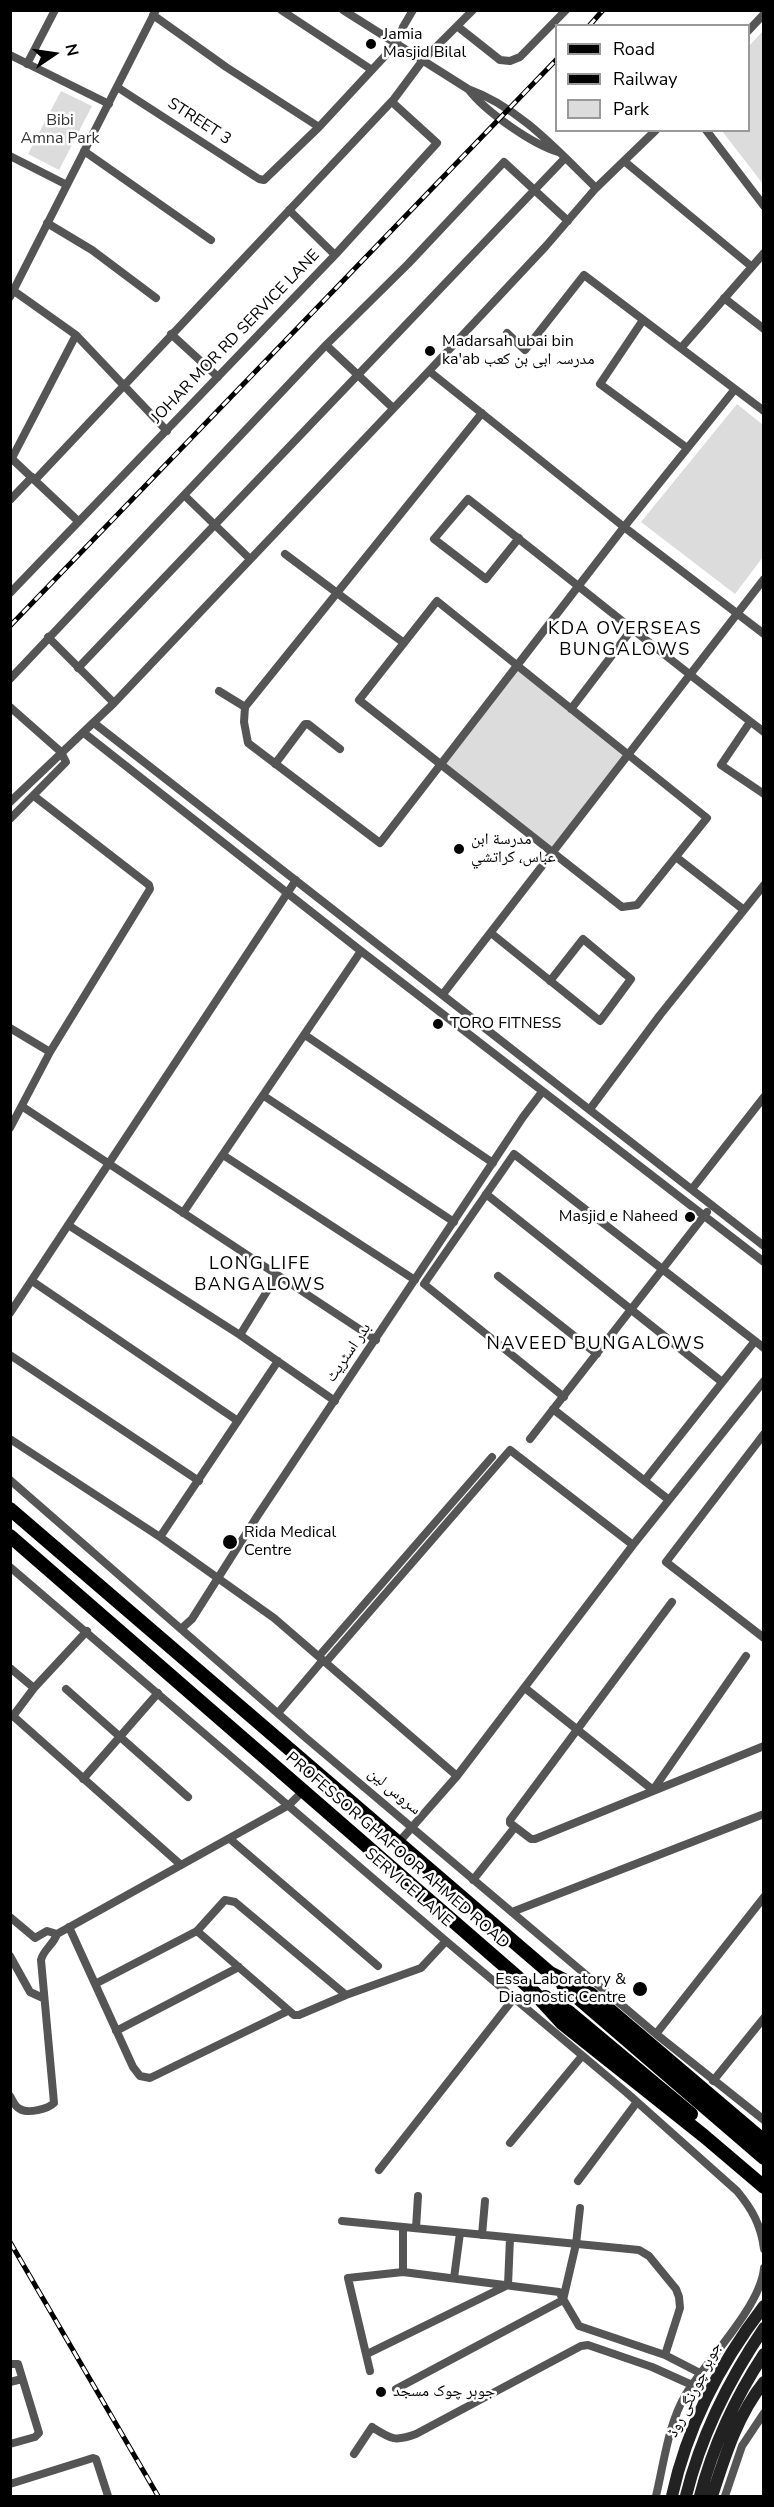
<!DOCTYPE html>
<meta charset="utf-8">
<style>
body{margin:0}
#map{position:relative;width:774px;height:2507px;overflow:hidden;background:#fff;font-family:"Nunito Sans",sans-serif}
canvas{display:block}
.frame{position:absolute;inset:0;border:12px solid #000;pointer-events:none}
.legend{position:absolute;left:555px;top:24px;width:195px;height:108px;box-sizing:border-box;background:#fff;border:2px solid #999;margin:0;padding:8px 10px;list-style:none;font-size:18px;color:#000}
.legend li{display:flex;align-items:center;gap:12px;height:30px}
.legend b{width:30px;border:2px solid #999}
.north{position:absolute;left:24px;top:24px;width:60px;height:60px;-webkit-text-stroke:4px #fff;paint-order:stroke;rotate:77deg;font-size:16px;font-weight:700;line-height:24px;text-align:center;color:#000}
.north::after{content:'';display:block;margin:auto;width:21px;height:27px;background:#000;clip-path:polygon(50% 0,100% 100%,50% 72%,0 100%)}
</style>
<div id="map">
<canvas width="774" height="2507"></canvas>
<div class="frame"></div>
<ul class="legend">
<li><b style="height:8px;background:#000"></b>Road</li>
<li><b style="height:8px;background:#000"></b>Railway</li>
<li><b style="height:16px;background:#dcdcdc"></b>Park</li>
</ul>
<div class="north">N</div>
</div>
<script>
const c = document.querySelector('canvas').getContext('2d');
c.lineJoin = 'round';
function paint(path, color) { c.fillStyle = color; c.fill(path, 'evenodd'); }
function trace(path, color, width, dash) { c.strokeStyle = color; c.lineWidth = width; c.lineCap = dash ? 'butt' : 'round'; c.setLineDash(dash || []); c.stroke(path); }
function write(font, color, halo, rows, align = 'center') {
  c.font = font + ' "Nunito Sans","Noto Naskh Arabic",sans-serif'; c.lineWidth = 5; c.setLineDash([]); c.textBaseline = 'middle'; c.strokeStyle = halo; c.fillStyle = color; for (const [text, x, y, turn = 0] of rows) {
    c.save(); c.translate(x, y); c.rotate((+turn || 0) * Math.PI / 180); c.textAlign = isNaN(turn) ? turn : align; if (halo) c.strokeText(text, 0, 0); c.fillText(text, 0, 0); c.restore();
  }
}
paint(new Path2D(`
 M763,31V184L722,131L748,130L749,46Z
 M61,91L92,106L59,170L28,154Z
 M737,404L763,425V557L735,594L641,522Z
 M518,666L627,754L554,853L442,764Z`), '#dcdcdc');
trace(new Path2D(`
 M281,10L372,70
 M343,10L468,89C519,107 558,151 596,188
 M153,15L226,67L319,127
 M457,26L500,60L510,61L520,57L566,10
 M748,31L764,14
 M10,55L109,104
 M27,64L55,10
 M117,87L259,179L264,180L319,127L396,44L403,27L413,10
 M469,90C486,112 532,144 558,152
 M706,130L764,206
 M84,151L211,240
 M10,156L67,185
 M624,161L752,267
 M289,210L335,255
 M47,223L92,250L156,298
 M14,291L76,335L167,431
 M10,297L156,10
 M724,298L764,329
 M643,320L600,384L687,448
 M507,333L525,350L584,275L764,411
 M171,334L218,377
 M326,345L393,408
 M681,348L764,253
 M429,371L624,527L764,634
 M10,457L78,521
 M12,458L76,335
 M35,480L394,99L423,60L473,10
 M184,495L249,558
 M10,500L32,477
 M519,538L486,579L434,539L468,499C567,576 664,656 764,732
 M285,554L404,643
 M10,593L335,255L437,143L392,102
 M437,601L707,818L637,905L622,907L359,700Z
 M48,637L114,703
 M78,668L565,158
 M10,679L326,345L408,264L504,162L568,221
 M219,691L245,707L244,722L248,743L380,843L624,527L735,389
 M10,707L61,752L66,762L10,819
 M245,707L482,413
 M571,709L632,629
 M750,722L721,765L764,794
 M94,723L764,1246
 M84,733L361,951L764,1262
 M275,764L305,724H308L340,749
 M10,802L114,703L429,371L546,246L596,188L656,130
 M676,857L744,910
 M491,933L600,1021L631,979L583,939L550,981
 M443,994L764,579
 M10,1028L50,1052
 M305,1035L493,1163
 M264,1096L454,1222
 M23,1107L376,1340
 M590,1109L660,1015L764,885
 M10,1128L50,1052L150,889L149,885L34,796
 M223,1155L415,1280
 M692,1189L764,1097
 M486,1194L722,1382
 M183,1213L361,951
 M68,1225L240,1335L335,1401
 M498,1276L597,1354
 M32,1281L238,1421
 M10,1313L296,880
 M240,1335L277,1275
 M10,1355L199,1481
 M564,1397L424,1284L514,1154L764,1348
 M553,1409L669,1500
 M764,1434L666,1562L764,1638
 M10,1439L160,1537L274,1618L457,1776
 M530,1439L707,1212
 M10,1480L306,1738L656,2034L764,2120
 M645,1480L755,1341
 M160,1537L278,1361
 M10,1567L446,1941L627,2093L737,2191C752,2209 761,2225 764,2249
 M672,1602L510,1820V1823L531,1839H535L764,1746
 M181,1629L192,1619L258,1515L523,1117L542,1092
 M87,1631L34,1688L13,1716L181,1865
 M319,1656L492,1457
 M326,1662L510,1450L633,1545
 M10,1668L34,1688
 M525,1688L653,1790L746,1656
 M66,1689L188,1797
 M278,1713L323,1660
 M83,1779L158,1693
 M230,1839L378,1966
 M399,1842L457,1776L633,1545L764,1381
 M473,1880L515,1827
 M512,1912L764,1814
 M10,1917L35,1938L47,1931L57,1934L289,1805L302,1792
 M69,1927L133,2067L140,2076L150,2078L288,2011
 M197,1931L294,2015H299L346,1995L421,1968L446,1941
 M10,1956L30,1992L43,1998
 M95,1984L197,1931L225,1900L235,1902L346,1995
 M116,2031L239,1967
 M656,2034L764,1897
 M713,2081L764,2018
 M10,2096C13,2101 15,2107 20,2109C28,2114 48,2109 54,2103L41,1960C43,1950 54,1944 57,1934
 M510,2143L582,2056
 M379,2170L514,1998
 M578,2181L637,2102
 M342,2221L639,2250L649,2256L676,2289L679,2297L680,2308L665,2355
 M416,2228L418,2196
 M482,2235L485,2201
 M403,2272V2227
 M454,2278L460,2233
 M367,2354L508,2285L510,2238
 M10,2364H18L39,2433L35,2437L10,2444
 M370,2371L348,2278L403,2272L559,2292L579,2326L665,2355L700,2373
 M10,2382L22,2379
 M396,2389L563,2300L576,2244L580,2208
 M354,2454L372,2427C391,2439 395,2442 416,2434L581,2346L588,2345L652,2367L692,2385
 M10,2484L93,2458L96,2459L108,2496
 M656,2496C664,2463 668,2424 686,2394C707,2360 761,2306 764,2268
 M725,2496L742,2446L764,2413`), '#555', 8);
trace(new Path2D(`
 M672,2496C687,2427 721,2362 764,2306
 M686,2496C701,2435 728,2381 764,2328
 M700,2496C713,2446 735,2398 764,2354
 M712,2496C725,2456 737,2416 764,2382`), '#222', 12);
trace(new Path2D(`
 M10,1509L550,1973L591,1994L764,2141
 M10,1536L530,1988L562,2023L704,2136L764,2187
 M563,1985L764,2158
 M545,1997L570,2013L691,2114`), '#000', 14);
const rail = new Path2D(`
 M589,26L603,10
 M10,626L556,60
 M10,2242L158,2496`);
trace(rail, '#000', 5);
trace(rail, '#fff', 3, [9]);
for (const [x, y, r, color] of [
 [371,44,6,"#000"],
 [430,351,6,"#000"],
 [459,849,6,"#000"],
 [438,1024,6,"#000"],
 [690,1217,6,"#000"],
 [230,1542,8,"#000"],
 [640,1989,8,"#000"],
 [381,2392,6,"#000"]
]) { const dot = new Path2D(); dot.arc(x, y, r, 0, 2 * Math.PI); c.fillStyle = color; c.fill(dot); trace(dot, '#fff', 2); }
write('16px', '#000', '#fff', [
 ["Jamia",383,35],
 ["Masjid Bilal",383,53],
 ["Madarsah ubai bin",442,342],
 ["ka'ab مدرسہ ابی بن کعب",442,360],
 ["مدرسة ابن",471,840],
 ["عباس، كراتشي",471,858],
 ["TORO FITNESS",450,1024],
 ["Masjid e Naheed",678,1217,"right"],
 ["Rida Medical",244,1533],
 ["Centre",244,1551],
 ["Essa Laboratory &",626,1980,"right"],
 ["Diagnostic Centre",626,1998,"right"],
 ["جوہر چوک مسجد",393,2392]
], 'left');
write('16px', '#333', '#fff', [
 ["Bibi",60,121],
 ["Amna Park",60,139]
]);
write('16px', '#000', '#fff', [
 ["STREET 3",199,122,33],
 ["JOHAR MOR RD SERVICE LANE",236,337,-46],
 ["بدر اسٹریٹ",349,1353,-56],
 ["سروس لین",394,1792,40],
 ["PROFESSOR GHAFOOR AHMED ROAD",397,1851,41],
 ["SERVICE LANE",408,1888,41],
 ["جوہر چورنگی روڈ",695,2390,-64]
]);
c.letterSpacing = '1.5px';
write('18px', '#000', '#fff', [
 ["KDA OVERSEAS",625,630],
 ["BUNGALOWS",625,651],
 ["LONG LIFE",260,1265],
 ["BANGALOWS",260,1286],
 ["NAVEED BUNGALOWS",596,1345]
]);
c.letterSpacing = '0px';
</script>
